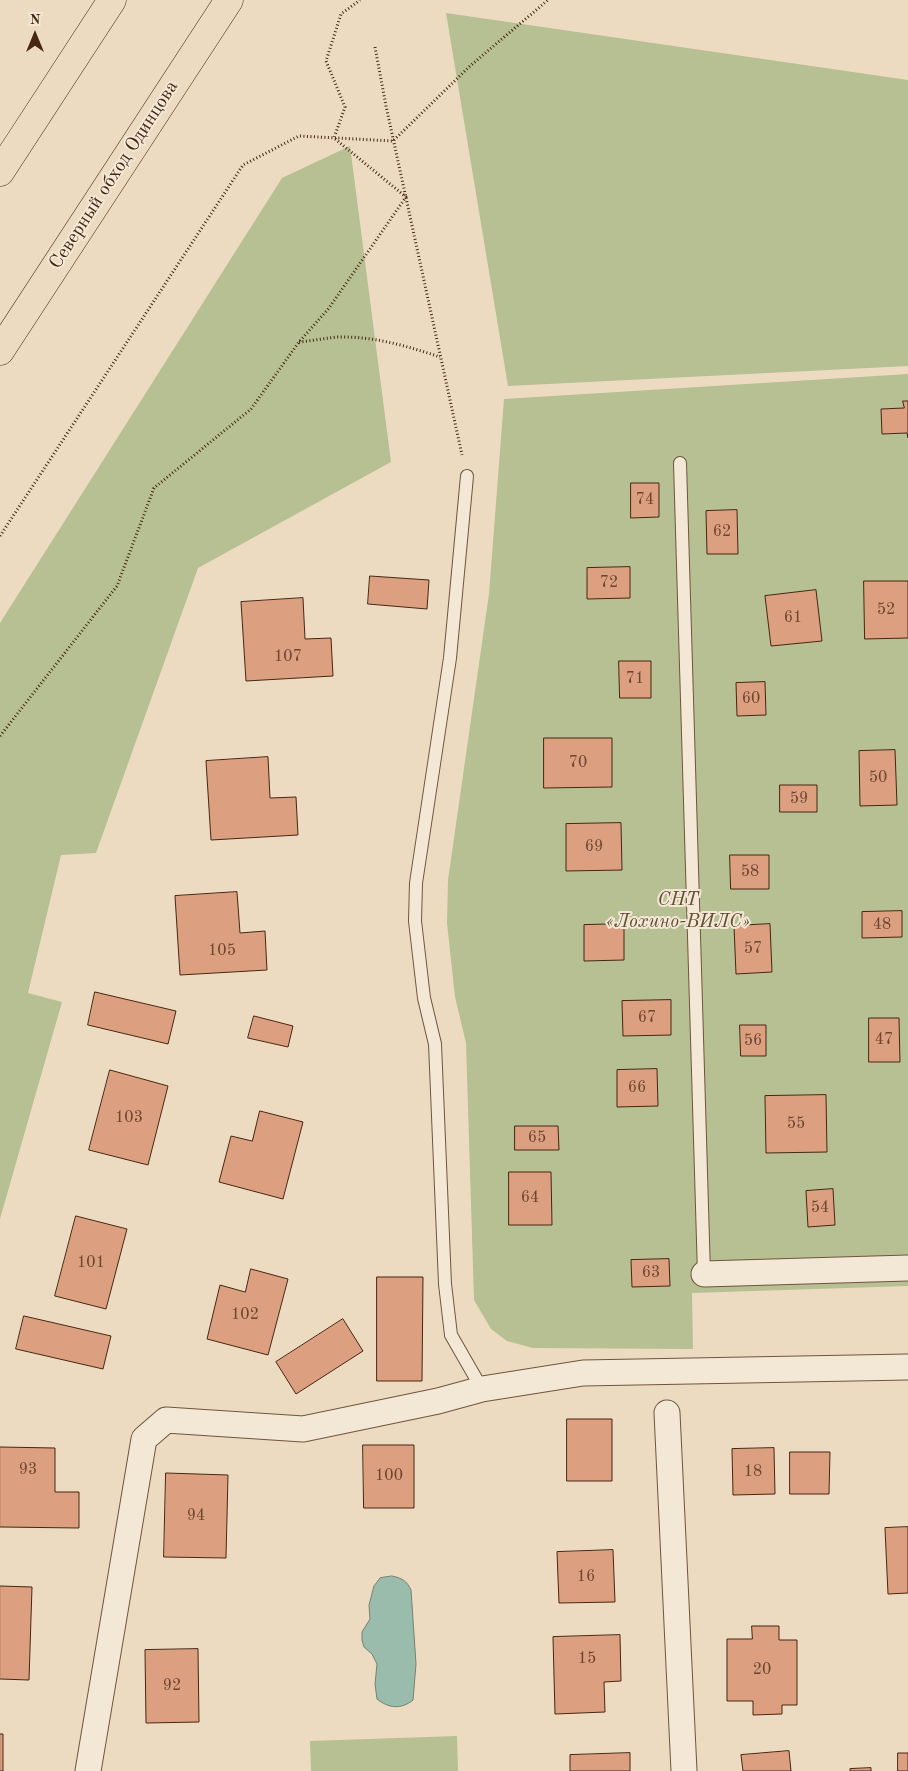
<!DOCTYPE html>
<meta charset="utf-8">
<style>
body{margin:0}
#map{position:relative;width:908px;height:1771px;overflow:hidden;background:#ecdbc0;font-family:"Old Standard TT",serif}
canvas{display:block}
.north{position:absolute;left:10px;top:10px;width:50px;height:50px;-webkit-text-stroke:4px #f3e8d6;paint-order:stroke;rotate:0deg;font-size:14px;font-weight:700;line-height:20px;text-align:center;color:#462713}
.north::after{content:'';display:block;margin:auto;width:18px;height:22px;background:#462713;clip-path:polygon(50% 0,100% 100%,50% 72%,0 100%)}
</style>
<div id="map">
<canvas width="908" height="1771"></canvas>
<div class="north">N</div>
</div>
<script>
const c = document.querySelector('canvas').getContext('2d');
c.lineJoin = 'round';
function paint(path, color) { c.fillStyle = color; c.fill(path, 'evenodd'); }
function trace(path, color, width, dash) { c.strokeStyle = color; c.lineWidth = width; c.lineCap = dash ? 'butt' : 'round'; c.setLineDash(dash || []); c.stroke(path); }
function write(font, color, halo, rows, align = 'center') {
  c.font = font + ' "Old Standard TT",serif'; c.lineWidth = 4; c.setLineDash([]); c.textBaseline = 'middle'; c.strokeStyle = halo; c.fillStyle = color; for (const [text, x, y, turn = 0] of rows) {
    c.save(); c.translate(x, y); c.rotate((+turn || 0) * Math.PI / 180); c.textAlign = isNaN(turn) ? turn : align; if (halo) c.strokeText(text, 0, 0); c.fillText(text, 0, 0); c.restore();
  }
}
paint(new Path2D(`
 M446,13L908,80V366L508,386Z
 M350,146L391,462L198,568L96,853L61,855L28,993L62,1002L0,1219V623L282,178Z
 M908,374V1286L692,1293L693,1349L533,1348L507,1341L491,1329L474,1300L466,1043L455,997L447,923L448,880L489,594L504,399Z
 M457,1736L458,1771H311L310,1741Z`), '#b7c092');
const water = new Path2D(`
 M392,1576C402,1578 407,1581 411,1590L416,1664L413,1700C401,1710 388,1708 377,1699L375,1684L377,1664L372,1654L364,1647L362,1640V1632L370,1619L369,1605L374,1586L380,1578Z`);
paint(water, '#99bcad');
trace(water, '#78806f', 1);
const building = new Path2D(`
 M903,401H908V438L907,433L882,434L881,409L904,408Z
 M631,483H659V517L631,518Z
 M737,510L738,554H707L706,511Z
 M630,567V598L587,599V568Z
 M370,576L429,580L427,609L368,604Z
 M864,581H908V638L865,639Z
 M816,590L822,641L771,646L765,596Z
 M303,598L305,639L331,638L333,676L246,681L241,602Z
 M619,661H651V698H620Z
 M765,682L766,715L737,716L736,683Z
 M544,738H612V787L544,788Z
 M895,750L897,805L860,806L859,751Z
 M268,757L270,798L296,797L298,835L211,840L206,761Z
 M780,785H817V812H780Z
 M621,823L622,870L566,871V824Z
 M730,855H769V889H731Z
 M237,892L240,933L265,931L267,970L180,975L175,896Z
 M902,911V937L862,938V912Z
 M624,924V960L584,961V925Z
 M770,924L772,972L736,974L734,926Z
 M95,992L176,1011L168,1044L88,1025Z
 M671,1000V1035L623,1036L622,1001Z
 M254,1016L293,1026L288,1047L248,1038Z
 M869,1018H899L900,1062H869Z
 M740,1025H766V1056H741Z
 M657,1069L658,1106L617,1107V1070Z
 M110,1070L168,1086L148,1165L89,1150Z
 M826,1095L827,1152L766,1153L765,1096Z
 M260,1111L303,1122L283,1199L219,1182L231,1136L252,1141Z
 M515,1126H558L559,1150H515Z
 M509,1172H551L552,1225H509Z
 M833,1189L835,1225L808,1227L806,1191Z
 M76,1216L127,1229L106,1309L55,1296Z
 M669,1259L670,1286L632,1287L631,1260Z
 M251,1269L288,1279L268,1355L207,1339L220,1285L245,1292Z
 M377,1277H423L422,1381H377Z
 M24,1316L111,1336L103,1369L16,1349Z
 M343,1319L363,1351L296,1394L276,1362Z
 M567,1419H612V1481H567Z
 M363,1445H414V1508H364Z
 M0,1447L55,1448V1492H79V1528L0,1527Z
 M774,1448L775,1494L733,1495L732,1449Z
 M790,1452H830L829,1494H790Z
 M166,1473L228,1475L226,1558L164,1557Z
 M908,1527V1593L888,1594L885,1528Z
 M613,1550L615,1602L559,1603L557,1552Z
 M0,1586L32,1587L29,1680L0,1679Z
 M752,1626H779V1640H797V1705H782V1714L753,1715V1701H727V1639H752Z
 M620,1635L621,1681L604,1682L605,1712L555,1714L553,1637Z
 M198,1649L199,1722L146,1723L145,1650Z
 M0,1734H3V1771H0Z
 M789,1751L791,1771H743L741,1755Z
 M630,1753V1771H570V1755Z
 M898,1753H908V1771H898Z
 M871,1768V1771H850V1769Z`);
paint(building, '#dc9f80');
trace(building, '#462713', 1);
const lane = new Path2D(`
 M680,463L704,1274
 M467,476L450,658L416,883L415,921L424,998L435,1044L445,1284L451,1335L482,1389`);
const street = new Path2D(`
 M704,1274L908,1268
 M667,1413L684,1771
 M88,1771L144,1439L166,1420L303,1429L438,1401L482,1389L583,1373L908,1367`);
const highway = new Path2D(`
 M0,172L112,0
 M0,351L229,0`);
trace(lane, '#70543e', 14);
trace(street, '#70543e', 27);
trace(highway, '#462713', 29);
trace(new Path2D(`
 M375,47L386,106L462,455
 M299,342C312,341 325,338 338,337C373,336 407,346 440,357
 M0,536L243,165L299,136L393,141L470,66L548,0
 M0,736L117,586L154,488L251,409L299,342L329,308L406,197L334,138L345,107L326,61L341,14L360,0`), '#462713', 3, [1, 2.5]);
trace(lane, '#f3e8d6', 12);
trace(street, '#f3e8d6', 25);
trace(highway, '#ecdbc0', 28);
write('16px', '#6c452e', null, [
 ["74",645,500],
 ["62",722,532],
 ["72",609,583],
 ["52",886,610],
 ["61",793,618],
 ["107",288,657],
 ["71",635,679],
 ["60",751,699],
 ["70",578,763],
 ["50",878,778],
 ["59",799,799],
 ["69",594,847],
 ["58",750,872],
 ["48",882,925],
 ["57",753,949],
 ["105",222,951],
 ["67",647,1018],
 ["47",884,1040],
 ["56",753,1041],
 ["66",637,1088],
 ["103",129,1118],
 ["55",796,1124],
 ["65",537,1138],
 ["64",530,1198],
 ["54",820,1208],
 ["101",91,1263],
 ["63",651,1273],
 ["102",245,1315],
 ["93",28,1470],
 ["18",753,1472],
 ["100",389,1476],
 ["94",196,1516],
 ["16",586,1577],
 ["15",587,1659],
 ["20",762,1670],
 ["92",172,1686]
]);
write('19px', '#462713', '#f3e8d6', [
 ["Северный обход Одинцова",114,175,-57]
]);
write('italic 19px', '#624d33', '#f3e8d6', [
 ["СНТ",678,900],
 ["«Лохино-ВИЛС»",678,922]
]);
</script>
